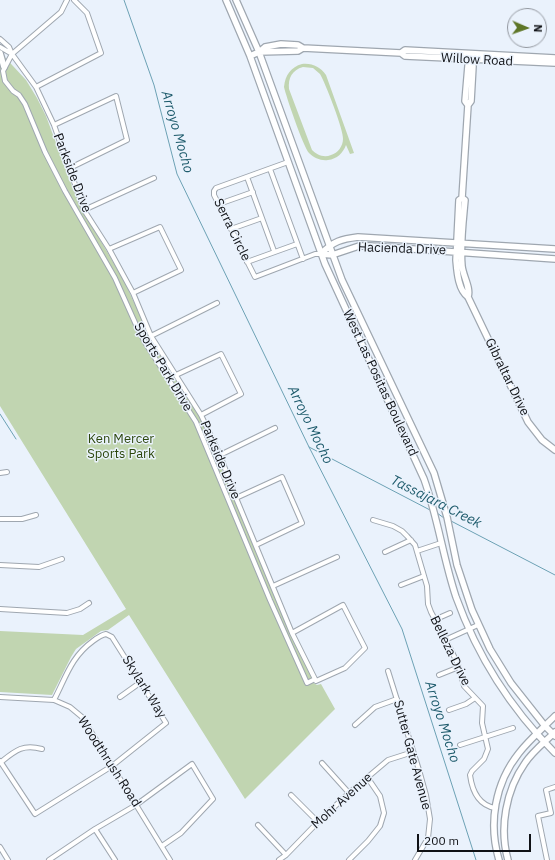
<!DOCTYPE html>
<style>
body{margin:0}
#map{position:relative;width:555px;height:860px;overflow:hidden;background:#eaf2fc;font-family:"IBM Plex Sans",sans-serif}
canvas{display:block}
.north{position:absolute;left:507px;top:8px;width:40px;height:40px;box-sizing:border-box;background:#eaf2fc;border:1px solid #9398a0;border-radius:50%;rotate:92deg;font-size:11px;font-weight:700;line-height:16px;text-align:center;color:#101216}
.north::after{content:'';display:block;margin:auto;width:14px;height:18px;background:#5e7627;clip-path:polygon(50% 0,100% 100%,50% 72%,0 100%)}
.scale{position:absolute;left:417px;top:834px;width:114px;height:18px;box-sizing:border-box;border:2px solid #101216;border-top:0;padding-left:5px;font-size:12px;line-height:14px;white-space:nowrap;color:#101216;-webkit-text-stroke:3px #eaf2fc;paint-order:stroke}
</style>
<div id="map">
<canvas width="555" height="860"></canvas>
<div class="north">N</div>
<div class="scale">200 m</div>
</div>
<script>
const c = document.querySelector('canvas').getContext('2d');
c.lineJoin = 'round';
function paint(path, color) { c.fillStyle = color; c.fill(path, 'evenodd'); }
function trace(path, color, width, dash) { c.strokeStyle = color; c.lineWidth = width; c.lineCap = dash ? 'butt' : 'round'; c.setLineDash(dash || []); c.stroke(path); }
function write(font, color, halo, rows, align = 'center') {
  c.font = font + ' "IBM Plex Sans",sans-serif'; c.lineWidth = 3; c.setLineDash([]); c.textBaseline = 'middle'; c.strokeStyle = halo; c.fillStyle = color; for (const [text, x, y, turn = 0] of rows) {
    c.save(); c.translate(x, y); c.rotate((+turn || 0) * Math.PI / 180); c.textAlign = isNaN(turn) ? turn : align; if (halo) c.strokeText(text, 0, 0); c.fillText(text, 0, 0); c.restore();
  }
}
paint(new Path2D(`
 M0,52L26,80L37,98L46,116L78,202L123,279L155,347L200,417L289,631L312,678V682L317,685L321,684L335,709L245,799L129,615L108,630L101,631L76,649L71,657L52,695L0,692V631L83,635L126,609L0,406Z
 M302,64C313,63 320,67 326,75L354,153L350,154L346,145C343,153 337,159 328,160C321,161 314,158 309,153C303,146 286,96 284,87C285,75 291,67 302,64ZM303,67L313,68L320,74C325,82 344,131 343,139C343,146 338,153 331,155C324,158 317,155 312,150L289,89C288,78 292,70 303,67Z`), '#c1d5b1');
trace(new Path2D(`
 M124,0L154,85L177,174L309,447L402,629L476,860
 M0,414L16,439
 M309,447L430,510
 M437,513L444,518
 M451,521L555,575`), '#6ca1b4', 1);
const street = new Path2D(`
 M67,0L61,12L12,54L3,71L5,81L13,91L19,95L25,104L45,152L65,191L115,278L137,327L146,344L196,422L270,600L307,683L315,679
 M0,39L9,47L12,54L36,87L54,125L84,210L109,249L133,293L151,336L201,415L220,455L236,498L292,633L316,681L345,668L365,648L343,605L292,633
 M0,47L12,54
 M36,87L101,53L87,13L74,0
 M54,125L116,96L127,140L70,168
 M288,162L216,188L214,191V195L255,277L315,254H321
 M270,169L303,259
 M247,177L274,251
 M219,204L253,192
 M84,210L154,178
 M231,229L262,218
 M109,249L160,227L181,270L133,293
 M247,262L297,244
 M151,336L217,303
 M176,375L221,354L241,394L201,415
 M220,455L275,428
 M0,473L7,472
 M236,498L282,477L302,523L256,545
 M0,519H22L36,515
 M373,520L393,526L402,531L407,536L415,545L427,586L428,604L431,612L453,654L459,667L464,686L483,706L482,723L488,749L484,759L472,771L470,775C472,790 478,805 495,808
 M417,551L441,543
 M385,552L411,540
 M0,565L39,567L62,559
 M401,585L424,576
 M273,586L337,557
 M0,609L67,613L80,609L89,603
 M434,620L450,613
 M445,640L478,625
 M388,671L419,770L426,795L430,819L428,838L415,860
 M439,675L459,667
 M0,697L54,700L70,707L82,717L170,860
 M120,697L141,682
 M449,710L466,704L475,698
 M355,725L375,707L397,699
 M460,745L513,728
 M0,761L35,814L112,766L166,723L112,637L106,634C101,635 97,638 93,641C71,657 66,677 54,700
 M1,762C16,750 23,744 42,749
 M322,763L349,793
 M291,795L318,822
 M258,825L286,855
 M95,829L115,860
 M0,847L8,860
 M49,860L95,829L136,805L192,764L213,799L181,833L162,846
 M279,860L286,855L318,822L349,793L388,760L413,752
 M349,860L368,841L380,826L384,813L380,796L367,777
 M547,860L538,816L551,813L546,790L555,787`);
const secondary = new Path2D(`
 M226,0L250,56L325,264L424,479C438,518 443,558 456,597C477,655 511,709 555,753
 M236,0L259,52L342,280L434,473L447,517L457,565L472,610L490,649L511,683L545,726L555,736
 M259,52L298,51L303,48L401,53L405,56L555,63
 M0,53L4,67
 M401,53L405,50L555,58
 M250,56L259,52L265,47L281,44L298,45L303,48
 M468,105L465,101L468,66L471,58
 M462,198L459,200L456,260C457,271 458,290 468,297L528,422L542,440L555,450
 M321,254C333,241 342,239 358,237L555,249
 M321,254L332,255L359,246H370L555,259
 M468,297C471,288 463,276 462,266C460,245 463,222 465,200L462,198L468,105L471,101L473,66L471,59
 M499,860C488,823 495,783 519,753C529,740 543,728 555,716
 M508,860C499,828 506,790 525,763C533,751 545,742 555,732`);
trace(street, '#9fa7b0', 6);
trace(secondary, '#9fa7b0', 8);
trace(street, '#fff', 4);
trace(secondary, '#fff', 5.5);
write('13px', '#101216', '#eaf2fc', [
 ["Willow Road",477,60,3],
 ["Parkside Drive",72,173,69],
 ["Serra Circle",232,230,64],
 ["Hacienda Drive",402,249,2],
 ["Sports Park Drive",163,367,59],
 ["Gibraltar Drive",507,377,64],
 ["West Las Positas Boulevard",380,383,65],
 ["Parkside Drive",220,460,67],
 ["Belleza Drive",450,651,64],
 ["Skylark Way",144,687,58],
 ["Sutter Gate Avenue",412,755,75],
 ["Woodthrush Road",109,762,57],
 ["Mohr Avenue",342,801,-42]
]);
write('13px', '#2c470c', '#eaf2fc', [
 ["Ken Mercer",121,439],
 ["Sports Park",121,454]
]);
write('italic 14px', '#1e5b6c', '#eaf2fc', [
 ["Arroyo Mocho",177,132,74],
 ["Arroyo Mocho",310,425,64],
 ["Tassajara Creek",436,502,27],
 ["Arroyo Mocho",442,722,72]
]);
</script>
